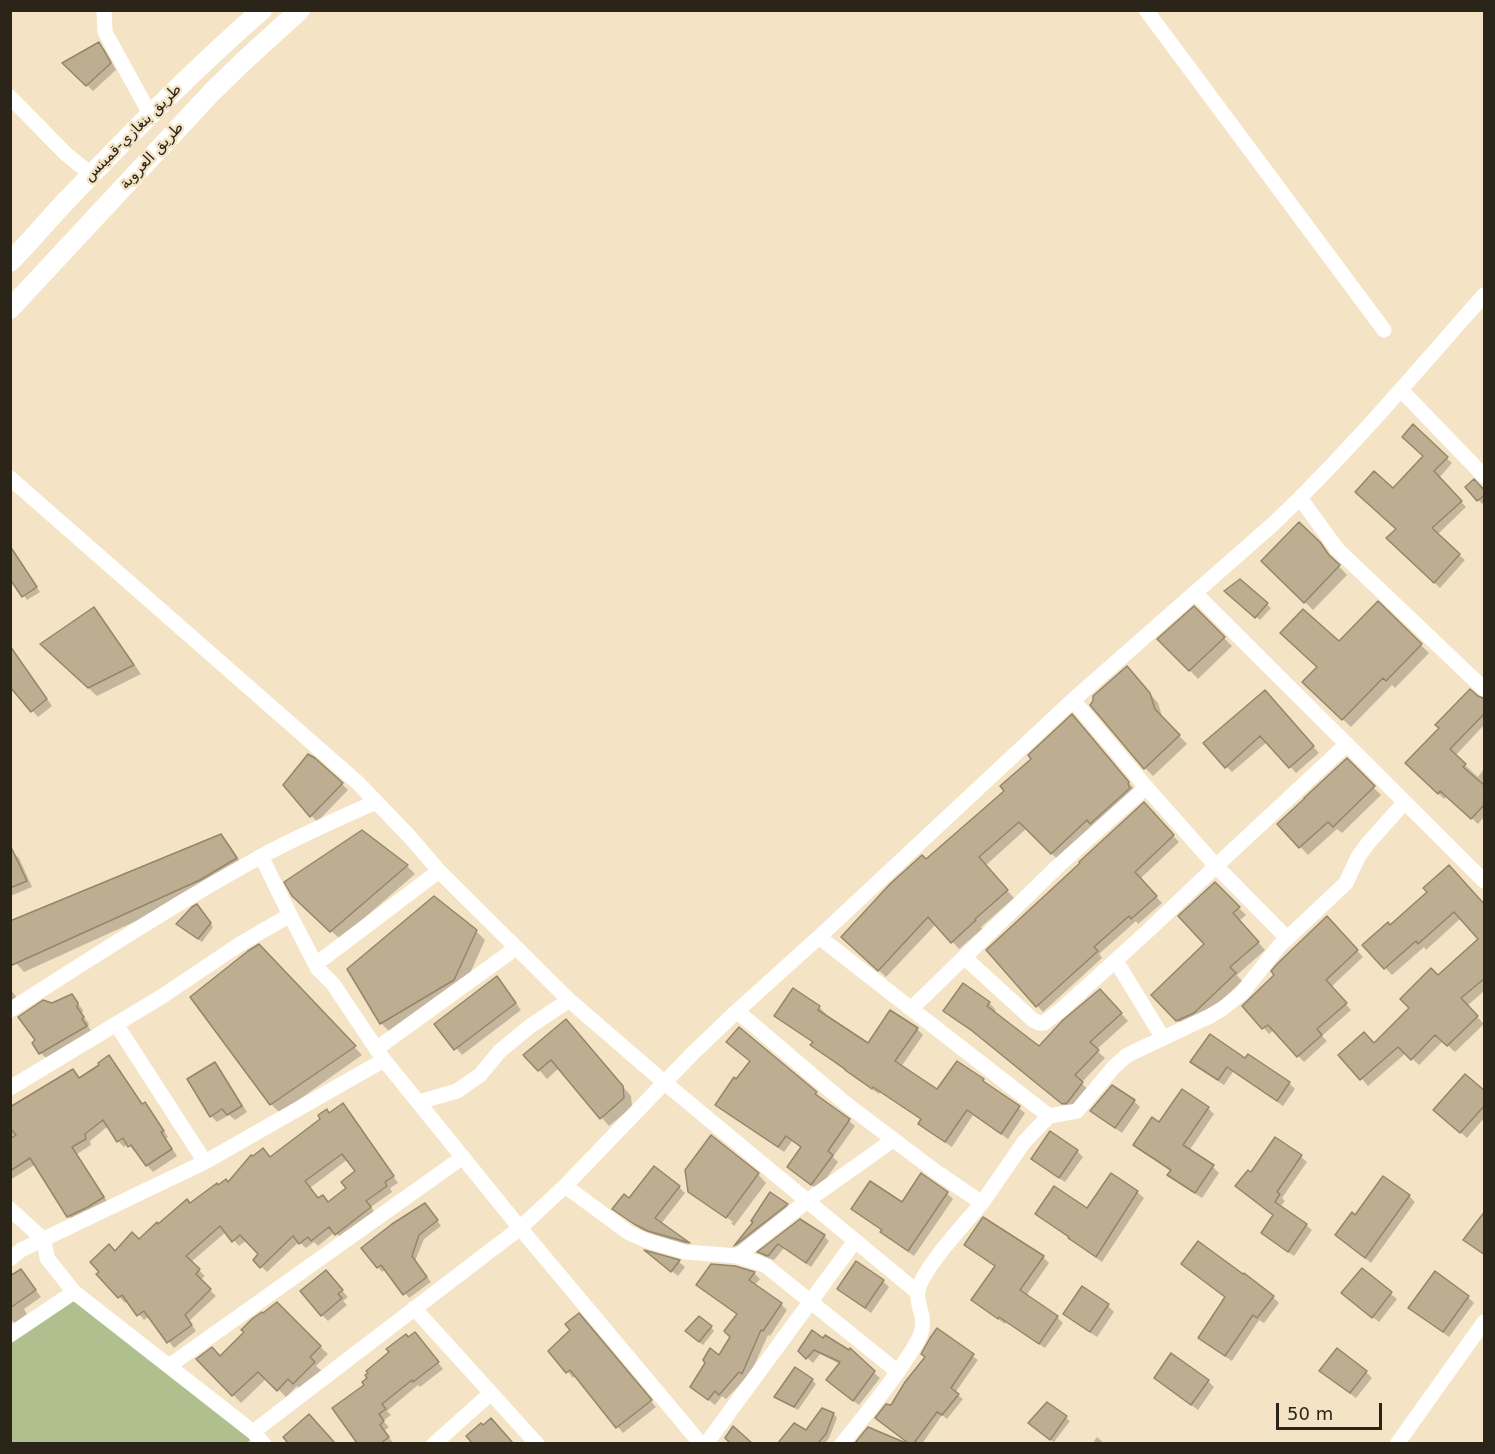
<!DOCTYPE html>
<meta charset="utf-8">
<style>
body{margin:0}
#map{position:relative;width:1495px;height:1454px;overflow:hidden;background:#f4e4c5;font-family:"DejaVu Sans",sans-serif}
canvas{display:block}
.frame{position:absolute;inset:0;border:12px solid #2b2519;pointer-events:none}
.scale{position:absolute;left:1276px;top:1403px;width:106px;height:27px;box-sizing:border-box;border:3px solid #2b2519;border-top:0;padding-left:8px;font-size:18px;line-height:21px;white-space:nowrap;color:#2b2519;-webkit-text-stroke:4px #f4e4c5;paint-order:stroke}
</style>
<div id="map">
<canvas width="1495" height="1454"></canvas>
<div class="frame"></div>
<div class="scale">50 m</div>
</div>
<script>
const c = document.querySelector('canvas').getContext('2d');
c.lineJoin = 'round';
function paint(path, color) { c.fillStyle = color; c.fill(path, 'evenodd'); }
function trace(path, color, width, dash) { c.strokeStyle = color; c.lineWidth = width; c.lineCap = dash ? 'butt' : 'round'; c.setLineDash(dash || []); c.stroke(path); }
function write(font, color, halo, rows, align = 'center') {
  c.font = font + ' "DejaVu Sans",Vazirmatn,sans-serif'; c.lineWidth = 5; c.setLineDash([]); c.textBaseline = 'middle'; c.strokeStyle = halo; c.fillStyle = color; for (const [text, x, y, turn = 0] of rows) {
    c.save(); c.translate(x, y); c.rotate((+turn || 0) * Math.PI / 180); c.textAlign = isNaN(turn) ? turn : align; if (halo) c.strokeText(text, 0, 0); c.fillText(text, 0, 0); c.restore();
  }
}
paint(new Path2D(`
 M75,1299L251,1439L246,1444L11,1443L10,1343Z`), '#afc08e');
paint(new Path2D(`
 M99,44L105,50L116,70L93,91L65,63Z
 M1413,427L1452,463L1439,478L1466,507L1437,535L1465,560L1440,588L1388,538L1397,529L1393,491L1425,457Z
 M1467,487L1484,493V502L1482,504Z
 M1299,524L1328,553L1337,564L1347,575L1313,610L1263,561Z
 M15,555L40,592L27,600L10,576Z
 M1240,581L1271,608L1260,620L1229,594Z
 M1378,603L1429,653L1395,688L1392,685L1351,727L1304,682L1339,643Z
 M1194,608L1232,646L1198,679L1160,639Z
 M94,609L102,618L141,674L97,696L50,652Z
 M10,646L52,706L38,717L10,685Z
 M1135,676L1158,703L1163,719L1187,744L1153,776L1145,768Z
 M1271,698L1319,753L1296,773L1267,742L1232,772L1226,766Z
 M1484,701V725L1455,756L1478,777L1484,769V817L1478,824L1447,796L1444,799L1408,763Z
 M1079,724L1136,791L1059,861L1027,828L985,866L1014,898L981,927L982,929L959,949L936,924L886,977L851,944L926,861Z
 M1346,760L1381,795L1342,833L1337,829L1308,855L1279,824Z
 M342,784L348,790L317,822L285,785Z
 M1143,804L1179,842L1140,879L1162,903L1138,924L1136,921L1099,954L1102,958L1043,1012L988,950Z
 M362,831L407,866L415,874L340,939L302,904Z
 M220,835L229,844L244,867L200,892L24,972L16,963L10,955Z
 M13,852L19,858L32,887L10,896V853Z
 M1215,884L1246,915L1239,921L1265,950L1237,975L1242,981L1201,1020L1185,1028L1153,995L1206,944Z
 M1484,903V991L1467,1006L1484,1024L1455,1052L1443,1041L1419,1065L1406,1053L1368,1086L1362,1079L1374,1045L1411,1008L1438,977L1480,939L1461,918L1426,950L1424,947L1392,975L1364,945L1390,927Z
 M201,910L213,927L202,942L181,927Z
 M1327,918L1363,957L1331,987L1351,1010L1322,1036L1327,1041L1304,1062L1274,1030L1269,1034L1244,1006L1276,975Z
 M476,931L485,940L463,989L390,1032L381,1023L348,970Z
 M259,946L362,1055L280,1113L271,1104L192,997Z
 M502,984L521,1010L462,1055L437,1024Z
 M10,989L18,999L10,1004Z
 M793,990L820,1008L826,1014L824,1016L868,1045L917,1029L923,1035L901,1067L938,1092L957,1063L983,1080L1025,1113L1008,1139L973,1115L952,1147L926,1130L920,1124L922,1120L880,1092L879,1094L853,1076L818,1051L812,1045L814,1043L782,1022L776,1016Z
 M1107,998L1128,1021L1096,1050L1105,1058L1081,1083L1089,1090L1071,1110L980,1037L952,1018L945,1011L989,1003L996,1010L994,1013L1039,1049Z
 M77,1002L83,1010L82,1014L89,1024L88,1026L92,1032L47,1059L41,1053L34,1043L52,1004Z
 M574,1029L631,1096L632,1107L609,1126L559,1068L547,1079L526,1055Z
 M109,1057L115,1063L143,1105L144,1104L150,1110L168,1137L166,1139L177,1156L153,1172L147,1165L137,1151L135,1152L128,1144L124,1147L118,1141L108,1126L90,1141L91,1145L77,1154L109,1204L74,1222L68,1216L36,1164L10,1180V1109L72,1071L80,1079L102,1066Z
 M1245,1060L1289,1083L1295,1089L1283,1106L1233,1072L1224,1085L1198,1068L1192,1062Z
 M215,1064L221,1070L247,1112L235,1120L229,1115L217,1122L211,1116Z
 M1182,1091L1208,1108L1214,1114L1189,1151L1213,1167L1219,1173L1202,1198L1175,1181L1169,1175L1172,1172L1141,1151L1135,1145L1159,1124Z
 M816,1093L855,1126L833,1157L838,1162L818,1190L795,1173L802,1148L792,1141L784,1152L723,1111L717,1105Z
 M1484,1093V1118L1467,1138L1441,1115Z
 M1134,1101L1140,1107L1122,1133L1098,1117L1092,1111Z
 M343,1105L349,1111L398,1183L390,1188L392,1192L371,1207L376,1214L342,1239L335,1232L318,1246L314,1242L306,1248L299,1242L267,1272L255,1260L261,1254L247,1240L239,1246L226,1232L191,1262L205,1276L200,1280L216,1296L189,1321L196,1331L174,1348L150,1316L144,1320L128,1300L125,1303L98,1274L115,1252L139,1241L158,1226L190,1204L271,1159ZM348,1159L357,1172L348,1189L329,1203L319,1200L310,1188Z
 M1275,1139L1301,1157L1307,1162L1282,1198L1285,1201L1280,1207L1306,1225L1312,1230L1294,1256L1268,1238L1263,1233L1274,1216L1251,1174Z
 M1077,1151L1083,1157L1065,1182L1039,1165L1033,1159Z
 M758,1174L766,1183L734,1226L731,1223L733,1222L696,1195Z
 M922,1175L947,1193L953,1199L914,1256L888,1238L882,1232L883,1231L859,1215L853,1209L902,1204Z
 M1112,1175L1137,1192L1144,1198L1102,1262L1043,1219L1037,1213L1087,1210Z
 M679,1187L685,1193L661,1224L692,1247L656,1236L642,1230L620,1214L629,1201Z
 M1409,1196L1415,1202L1371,1263L1336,1235Z
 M787,1205L792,1209L740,1250L736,1246L755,1222Z
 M430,1210L441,1226L424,1239L415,1261L431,1282L409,1298L386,1269L382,1272L378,1267Z
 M801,1220L824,1236L829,1241L811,1267L784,1248L774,1260L764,1257L760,1252Z
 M966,1244L1043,1257L1049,1263L1026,1296L1057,1317L1063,1323L1045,1348L1006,1322L1005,1324L979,1306L973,1300L996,1267L972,1250Z
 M649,1253L679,1262L685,1267L678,1276Z
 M735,1267L754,1273L760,1279L754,1286L781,1304L787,1310L770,1336L768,1335L748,1379L746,1378L726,1399L722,1396L715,1405L692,1387L719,1357L732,1337L738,1315L704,1291L698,1285Z
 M1362,1270L1397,1299L1379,1322L1349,1299Z
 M21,1271L41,1297L24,1309L27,1314L15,1323L10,1319V1278Z
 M331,1278L348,1297L343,1301L347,1305L328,1321L322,1315Z
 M883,1281L889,1287L871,1313L845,1295L839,1289Z
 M1082,1288L1108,1306L1114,1312L1097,1337L1071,1320L1065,1314Z
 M1273,1297L1279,1303L1264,1323L1259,1320L1232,1361L1206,1344L1200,1337Z
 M1468,1297L1474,1303L1449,1337L1416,1313Z
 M276,1304L328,1354L316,1366L322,1371L302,1391L297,1386L286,1397L267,1378L241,1403L198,1359L220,1358L263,1315Z
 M585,1321L656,1407L623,1433L576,1376L573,1378L550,1351Z
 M711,1327L714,1331L703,1345L690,1335Z
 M937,1330L978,1360L955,1393L963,1399L947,1419L942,1415L922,1444H857L868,1429L902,1443L904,1440L882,1423L927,1358Z
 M408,1339H420L443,1369L420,1387L418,1385L387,1411L391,1415L383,1421L389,1427L384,1431L394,1444H359L334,1409L366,1385Z
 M823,1340L850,1351L880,1378L859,1405L833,1386L840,1364L820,1354L813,1363L800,1351Z
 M1366,1372L1372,1378L1356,1398L1327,1377Z
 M1156,1378L1208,1381L1214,1387L1198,1410L1162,1384Z
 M812,1380L816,1384L798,1410L780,1400L776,1396Z
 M1047,1404L1070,1421L1054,1442L1034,1427Z
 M822,1410L834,1414L837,1418L829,1438L825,1444H787L783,1440L806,1432Z
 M315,1422L334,1444H290L285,1437Z
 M497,1425L512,1444H474L468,1436Z
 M1097,1437L1105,1444H1092Z`), '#0003');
const building = new Path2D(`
 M99,42L111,63L86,86L62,63Z
 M1413,424L1448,457L1434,471L1462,501L1432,528L1460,554L1434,583L1386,538L1396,529L1355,492L1374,471L1393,488L1423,456L1402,437Z
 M1474,479L1485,491V495L1477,501L1465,487Z
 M1299,522L1320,542L1329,555L1340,565L1304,603L1261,561Z
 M10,546L37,587L22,597L10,579Z
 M1240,579L1268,603L1255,618L1224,591Z
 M1378,601L1422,644L1386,681L1383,678L1342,720L1302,682L1317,667L1280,633L1303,609L1339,641Z
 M1194,606L1225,637L1189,671L1157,639Z
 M94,607L134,665L88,688L40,644Z
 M10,646L47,699L31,712L10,687Z
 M1127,666L1150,693L1155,709L1180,735L1144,769L1090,705L1093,701V696Z
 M1470,689L1478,696L1485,699V713L1450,749L1466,764L1463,767L1485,786V804L1471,819L1440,791L1438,794L1405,763L1439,728L1435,725Z
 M1265,690L1314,746L1289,768L1260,736L1225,768L1203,743Z
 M1072,714L1129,782L1128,784L1130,788L1090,824L1087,820L1051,854L1019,822L979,857L1008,890L975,919L976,920L951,943L928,917L878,971L841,937L890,884L922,855L926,859L1004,791L1000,786L1031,759L1028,755Z
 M308,754L315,758L343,783L310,817L283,785Z
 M1347,758L1375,786L1333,827L1328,822L1299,848L1277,824L1305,798H1304Z
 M1144,802L1174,835L1135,872L1157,896L1131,919L1129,916L1094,947L1098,951L1036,1007L986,950L1080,863L1079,862Z
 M362,830L408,865L330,932L292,896L284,882Z
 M221,834L237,858L200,880L10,966V921Z
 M10,845L27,881L10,888Z
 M1449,865L1485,905V978L1461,998L1478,1016L1447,1046L1435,1035L1411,1060L1398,1047L1360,1080L1338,1055L1364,1032L1374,1043L1409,1008L1400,999L1431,968L1438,975L1478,939L1454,912L1418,944L1416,941L1384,969L1362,945L1388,922L1390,925L1427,892L1423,888Z
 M1215,882L1240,907L1233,913L1259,942L1230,967L1236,973L1194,1013L1176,1021L1151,995L1204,944L1178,916Z
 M434,896L477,930L454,980L380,1024L347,969Z
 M197,904L211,923L198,939L176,924L192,907Z
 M1327,916L1358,950L1326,980L1347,1003L1317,1029L1322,1035L1297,1057L1268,1025L1262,1029L1242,1006L1274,975L1271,971L1278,963Z
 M259,944L356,1046L270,1105L190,997L248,951Z
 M497,976L516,1003L454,1050L434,1024Z
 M963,983L990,1002L987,1006L1039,1046L1063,1020L1100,989L1122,1013L1090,1042L1099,1050L1075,1075L1083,1082L1067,1103L1062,1104L971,1030L943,1011Z
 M793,988L820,1006L818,1010L868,1043L890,1010L918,1028L895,1061L937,1089L957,1061L984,1079L983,1081L1020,1106L1001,1134L967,1110L945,1142L918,1124L921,1119L873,1087L872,1089L845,1070V1069L810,1045L813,1042L774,1016Z
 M72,994L78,1003L77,1007L84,1017L82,1019L87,1026L39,1054L32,1043L35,1040L18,1017L43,1000L52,1003Z
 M566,1019L623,1086L624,1098L600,1119L551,1060L538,1071L523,1055Z
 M739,1027L817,1092L815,1094L850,1119L828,1151L833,1155L811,1185L787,1167L801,1147L786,1136L778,1147L715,1105L734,1077L736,1079L750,1061L726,1042Z
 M1210,1034L1245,1058L1248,1054L1290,1082L1277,1101L1227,1067L1218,1080L1190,1062Z
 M109,1055L142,1104L145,1102L164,1131L161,1132L172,1149L146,1166L131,1145L128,1147L123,1138L117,1142L103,1120L85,1134L86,1139L72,1147L104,1197L88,1207L67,1217L30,1158L10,1171V1139L16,1135L10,1128V1107L73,1069L79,1078L99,1065L98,1063Z
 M215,1062L242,1106L227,1115L222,1109L210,1117L187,1079Z
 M1465,1074L1485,1091V1105L1460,1133L1433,1110Z
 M1112,1085L1135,1100L1115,1128L1090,1111Z
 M1182,1089L1209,1107L1183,1145L1214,1165L1195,1193L1167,1175L1171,1170L1133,1145L1152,1117L1159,1122Z
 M343,1103L394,1176L385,1182L387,1186L366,1201L371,1207L335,1235L329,1227L311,1241L308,1237L299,1244L293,1236L260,1268L253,1260L258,1254L240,1235L232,1242L220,1226L186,1256L200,1269L196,1274L211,1289L185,1315L192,1325L167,1343L144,1311L137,1316L122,1295L118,1298L96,1274L99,1272L90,1262L109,1244L115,1251L132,1232L139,1239L157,1222L158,1224L187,1199L190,1203L217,1183L218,1185L226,1179L228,1182L251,1155L253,1156L263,1148L270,1157L320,1119L318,1115L327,1109L329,1113ZM342,1154L355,1171L341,1182L346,1188L328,1202L323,1195L318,1198L305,1181Z
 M1050,1131L1078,1150L1059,1178L1031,1159Z
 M711,1135L759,1173L726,1218L688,1192L685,1170Z
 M1275,1137L1302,1155L1277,1192L1280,1194L1275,1202L1307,1224L1288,1252L1261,1233L1273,1215L1235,1186L1248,1170L1251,1172Z
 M654,1166L680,1186L655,1218L690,1243L648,1231L634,1224L612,1209L624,1194L629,1198Z
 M921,1173L948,1192L908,1251L880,1232L882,1230L851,1209L870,1181L902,1202Z
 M1111,1173L1138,1191L1096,1257L1068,1238L1069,1237L1035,1214L1054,1186L1087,1208Z
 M1383,1176L1410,1195L1365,1258L1335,1235L1352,1212L1355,1215Z
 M770,1192L788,1204L734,1246L753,1222L751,1221Z
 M425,1203L438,1220L419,1235L412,1256L427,1277L403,1295L381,1265L377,1268L361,1248L392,1224Z
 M1485,1211V1255L1463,1240Z
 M983,1217L1044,1256L1020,1290L1058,1316L1039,1344L999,1317L998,1319L971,1300L995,1266L964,1245Z
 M800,1219L825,1235L806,1263L778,1244L768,1256L757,1252Z
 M1198,1241L1243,1274L1244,1273L1274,1296L1257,1318L1253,1315L1225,1356L1198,1338L1225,1297L1181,1264Z
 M644,1250L680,1260L671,1272Z
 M856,1261L884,1280L865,1308L837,1289Z
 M711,1264L735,1266L755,1272L749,1280L782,1303L763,1331L761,1330L742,1374L739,1372L719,1395L715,1391L708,1400L690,1387L705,1363L703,1360L710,1348L719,1355L730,1337L724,1331L737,1314L696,1285Z
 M1362,1268L1392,1292L1372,1318L1341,1293Z
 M21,1269L36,1290L10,1308V1276Z
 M326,1270L343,1290L338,1294L342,1298L321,1316L300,1291Z
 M1435,1271L1469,1296L1443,1332L1408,1308Z
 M1082,1286L1109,1304L1090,1332L1063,1314Z
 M277,1302L321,1346L310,1357L315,1362L293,1384L288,1379L277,1391L258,1372L232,1396L196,1359L212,1347L220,1356L244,1332L241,1330L253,1318L262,1312L263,1313Z
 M579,1313L652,1400L616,1428L570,1370L566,1373L548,1351L570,1330L565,1324Z
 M699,1316L712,1326L699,1342L685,1331Z
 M937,1328L974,1354L951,1388L959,1394L942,1415L937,1412L914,1443H908L875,1418L886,1404L891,1405L905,1382L925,1357L921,1354L930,1338Z
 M812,1330L823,1338L825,1335L849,1350L850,1348L875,1371L853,1401L826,1380L840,1362L814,1350L806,1359L798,1351Z
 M415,1332L439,1362L413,1382L412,1380L382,1404L386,1409L379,1414L384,1421L380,1425L389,1437L381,1443H357L332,1408L364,1385L362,1382L367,1378L365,1375L368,1373L366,1371L389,1352L386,1349L406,1334L408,1337Z
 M1337,1348L1367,1371L1350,1393L1319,1371Z
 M1171,1353L1209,1380L1191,1405L1154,1378Z
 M795,1367L813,1379L794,1407L774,1397Z
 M1047,1402L1067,1416L1050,1440L1028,1423Z
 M822,1408L834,1413L826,1434L818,1443H778L794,1423L806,1430Z
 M309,1414L335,1443H288L283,1437Z
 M491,1418L513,1443H472L466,1436L481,1423L483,1425Z
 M733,1426L752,1443H730L725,1438Z
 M868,1427L906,1443H855Z`);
paint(building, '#beae91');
trace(building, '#95866a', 1.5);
trace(new Path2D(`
 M104,10L105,32L150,114
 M1146,10L1384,330
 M10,97L66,154L92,175
 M1401,390L1484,476
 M10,478L358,783L410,837L439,871L569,1000L665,1083L917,1292
 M1300,498L1337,549L1484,689
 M1195,593L1484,881
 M1073,700L1146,787L1216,866L1287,938
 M261,856L290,915L318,969L333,984L384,1060L520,1228L565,1186L692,1054L737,1011L819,937L1073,700L1272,525C1348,453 1415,373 1484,295
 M819,937L1049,1116
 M964,957L1033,1020L1039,1023H1044L1062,1009L1149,930L1216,866L1347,744
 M1116,961L1163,1038
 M316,964L439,871
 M912,1008L1057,867L1146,787
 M10,1010C93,957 174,904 260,857C297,837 337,819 376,802
 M737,1011L845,1103L935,1171L982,1203L1024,1142L1049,1116L1077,1111L1113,1068L1126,1056L1136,1051L1210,1016L1222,1009L1242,993L1279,946L1346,883L1358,857L1369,842L1404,803
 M116,1024L205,1162
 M376,1049L516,948
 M10,1088L161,997L240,944L290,915
 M419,1102L457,1091L480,1075L500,1051L529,1027L569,1000
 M565,1186L629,1233L645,1240L686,1252L737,1256L765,1265L898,1372
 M10,1209L44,1240L47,1258L74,1292L253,1432L264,1444
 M737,1256L807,1201L893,1140
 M10,1259L21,1250L205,1162L384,1060
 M414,1308L537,1444
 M10,1335L74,1292
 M169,1366L463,1157
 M253,1432L520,1228L701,1444
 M434,1444L491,1393
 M706,1444L855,1241
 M842,1444C862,1418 883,1394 901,1367C908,1357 915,1347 920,1336C928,1315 915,1307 918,1291C921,1270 967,1221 982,1203
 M1397,1444L1484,1322`), '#fff', 15);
trace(new Path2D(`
 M10,262C30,242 47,221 66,201C129,135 193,70 262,10
 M10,309L212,92L245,60L300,10`), '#fff', 20);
write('15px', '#2b2519', '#f4e4c5', [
 ["طريق بنغازي-قمينس",133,133,-45],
 ["طريق العروبة",152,156,-47]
]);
</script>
